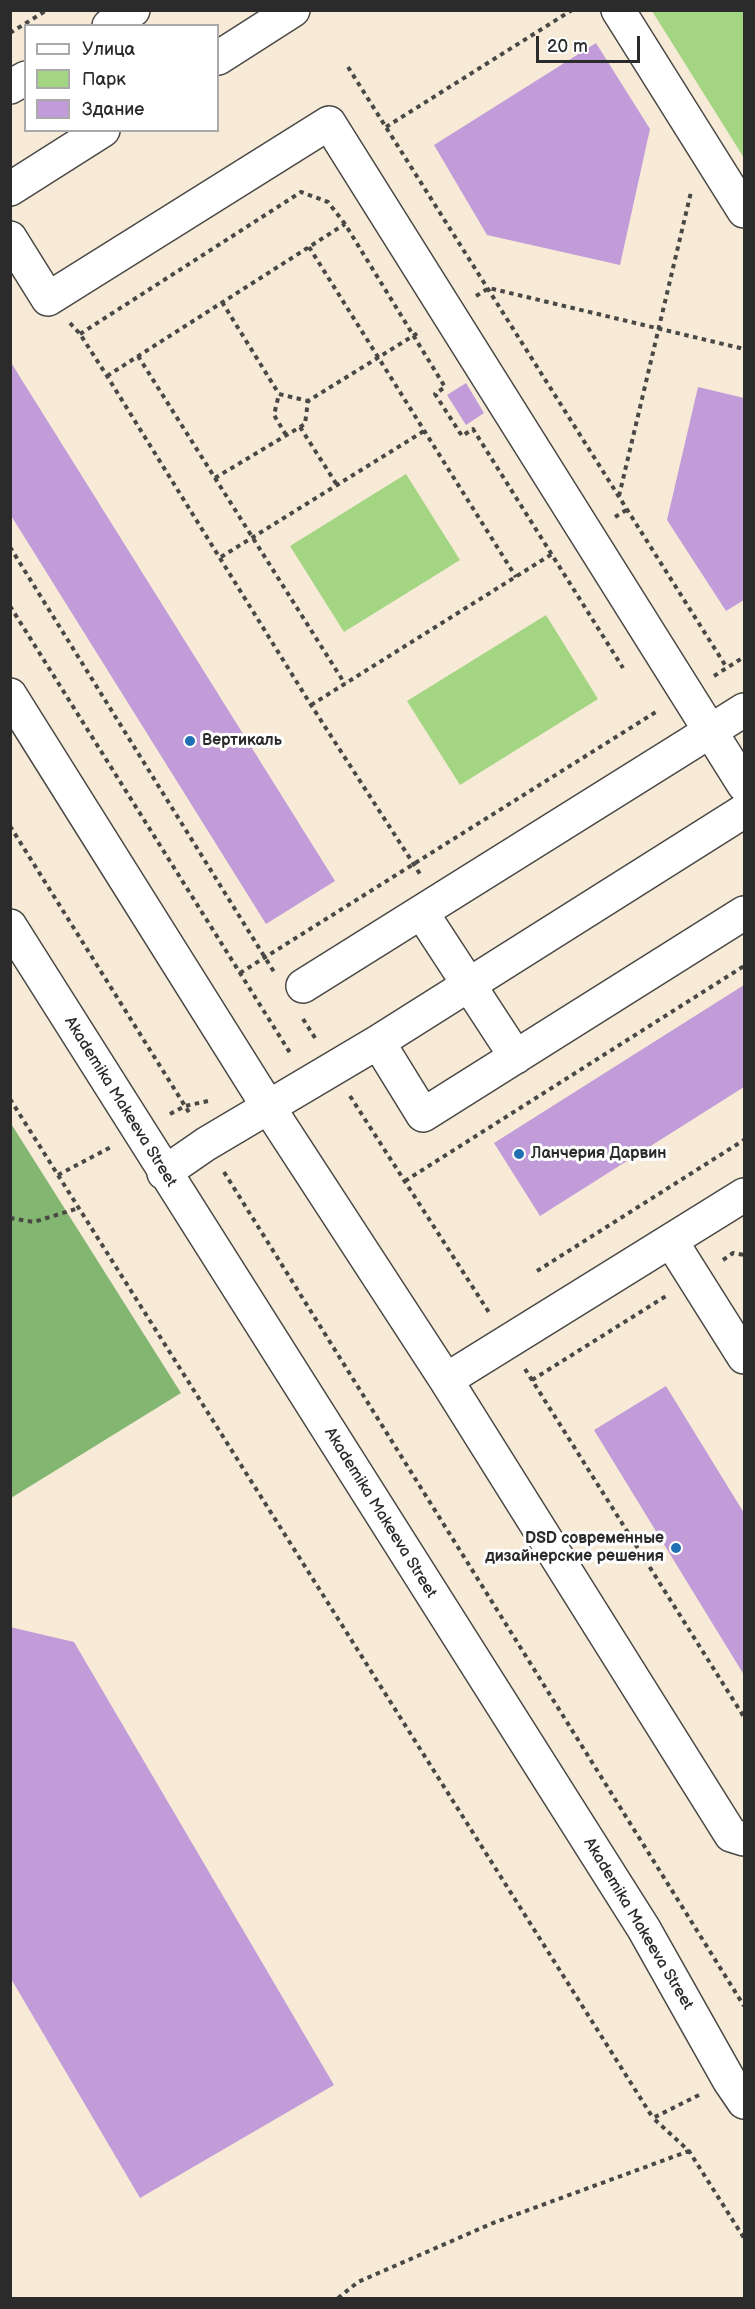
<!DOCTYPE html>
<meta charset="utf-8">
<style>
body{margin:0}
#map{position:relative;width:755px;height:2309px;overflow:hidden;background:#f7ebd8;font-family:"Balsamiq Sans",sans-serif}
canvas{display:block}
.frame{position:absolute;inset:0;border:12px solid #2b2b2b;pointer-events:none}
.legend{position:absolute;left:24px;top:24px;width:195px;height:108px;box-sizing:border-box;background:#fff;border:2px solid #aaa;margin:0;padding:8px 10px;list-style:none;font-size:18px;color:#2b2b2b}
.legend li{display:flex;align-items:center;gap:12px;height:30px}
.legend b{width:30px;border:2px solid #aaa}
.scale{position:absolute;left:536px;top:36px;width:104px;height:27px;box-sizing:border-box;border:3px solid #2b2b2b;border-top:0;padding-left:8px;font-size:18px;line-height:21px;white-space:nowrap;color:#2b2b2b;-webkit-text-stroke:4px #fff;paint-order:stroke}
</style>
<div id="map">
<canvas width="755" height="2309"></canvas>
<div class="frame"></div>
<ul class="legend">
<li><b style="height:8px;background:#fff"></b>Улица</li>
<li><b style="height:16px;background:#a4d583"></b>Парк</li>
<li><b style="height:16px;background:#c29cd8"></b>Здание</li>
</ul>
<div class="scale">20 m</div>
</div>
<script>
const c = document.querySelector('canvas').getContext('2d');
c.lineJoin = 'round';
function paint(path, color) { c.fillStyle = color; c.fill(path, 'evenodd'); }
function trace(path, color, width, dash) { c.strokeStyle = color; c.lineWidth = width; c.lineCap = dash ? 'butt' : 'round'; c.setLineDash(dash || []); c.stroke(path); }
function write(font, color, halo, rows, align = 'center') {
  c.font = font + ' "Balsamiq Sans",sans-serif'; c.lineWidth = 6; c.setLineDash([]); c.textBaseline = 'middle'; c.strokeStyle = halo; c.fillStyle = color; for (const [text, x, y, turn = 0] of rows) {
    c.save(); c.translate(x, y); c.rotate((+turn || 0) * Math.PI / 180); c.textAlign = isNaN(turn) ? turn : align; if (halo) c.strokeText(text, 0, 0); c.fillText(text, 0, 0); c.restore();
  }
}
paint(new Path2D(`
 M652,11H744V158Z
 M406,474L460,560L344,632L290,546Z
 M546,615L598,699L460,785L407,701Z`), '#a4d583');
paint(new Path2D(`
 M10,1122L181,1393L11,1498H10Z`), '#83b671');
paint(new Path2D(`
 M596,43L650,129L620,265L487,235L434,145Z
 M10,361L335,881L266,924L10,514Z
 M466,383L484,413L466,425L447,395Z
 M698,387L744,398V600L726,611L667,520Z
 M744,985V1087L540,1216L494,1143Z
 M666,1386L744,1513V1675L594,1430Z
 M10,1627L74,1642L334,2085L140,2198L10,1977Z`), '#c29cd8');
const minor = new Path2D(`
 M618,10L744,211
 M109,26L133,10
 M218,58L293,10
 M10,87L26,78
 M10,189L103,130
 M10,238L48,299L329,123L744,785
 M10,695L269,1108L446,1380L731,1835L744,1839
 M422,913L516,1057
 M10,926L644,1929L729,2080L744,2102
 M303,986L744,710
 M378,1042L423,1115L744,913
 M164,1173L206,1144L378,1042L744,811
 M671,1241L744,1357
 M446,1380L744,1195`);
trace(minor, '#4a4845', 36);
trace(new Path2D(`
 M10,33L47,10
 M348,67L727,668
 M386,127L572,10
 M309,247L516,577
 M476,296L489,288L744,349
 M222,302L279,394
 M70,323L80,334L107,376L311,705L420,874
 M80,334L301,192L328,202L345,224L445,387L435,394L462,436L473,429L623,668
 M138,356L345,684
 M107,376L345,224
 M300,427L337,485
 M286,435L274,415L279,394L308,401
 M215,478L305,424L308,401L421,331
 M619,496L691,192
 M615,517L628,509
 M10,547L274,972
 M221,557L424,431
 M10,606L292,1056
 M714,676L744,657
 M311,705L552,554
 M10,826L190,1114
 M240,973L659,710
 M303,1019L317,1041
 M350,1096L490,1314
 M10,1099L653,2118
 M170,1114L185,1106L208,1101
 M224,1172L744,2006
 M58,1175L111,1147
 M405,1181L744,966
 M10,1218L34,1222L79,1208
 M723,1260L733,1253L744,1255
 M537,1271L744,1140
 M525,1369L744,1717
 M532,1380L666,1296
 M699,2095L653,2118L689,2151L744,2238
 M338,2298L358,2282L493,2223L689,2151`), '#4a4845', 4, [4.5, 4.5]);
trace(minor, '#fff', 33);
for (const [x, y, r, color] of [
 [190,741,6,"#1f6fb2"],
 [519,1154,6,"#1f6fb2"],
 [676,1548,6,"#1f6fb2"]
]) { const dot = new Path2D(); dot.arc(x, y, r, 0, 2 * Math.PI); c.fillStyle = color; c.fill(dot); trace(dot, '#fff', 2); }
write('bold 16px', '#2b2b2b', '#fff', [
 ["Вертикаль",202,741],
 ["Ланчерия Дарвин",531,1154],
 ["DSD современные",664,1539,"right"],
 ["дизайнерские решения",664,1557,"right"]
], 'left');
write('16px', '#2b2b2b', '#fff', [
 ["Akademika Makeeva Street",120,1102,58],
 ["Akademika Makeeva Street",380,1513,58],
 ["Akademika Makeeva Street",638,1924,59]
]);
</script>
